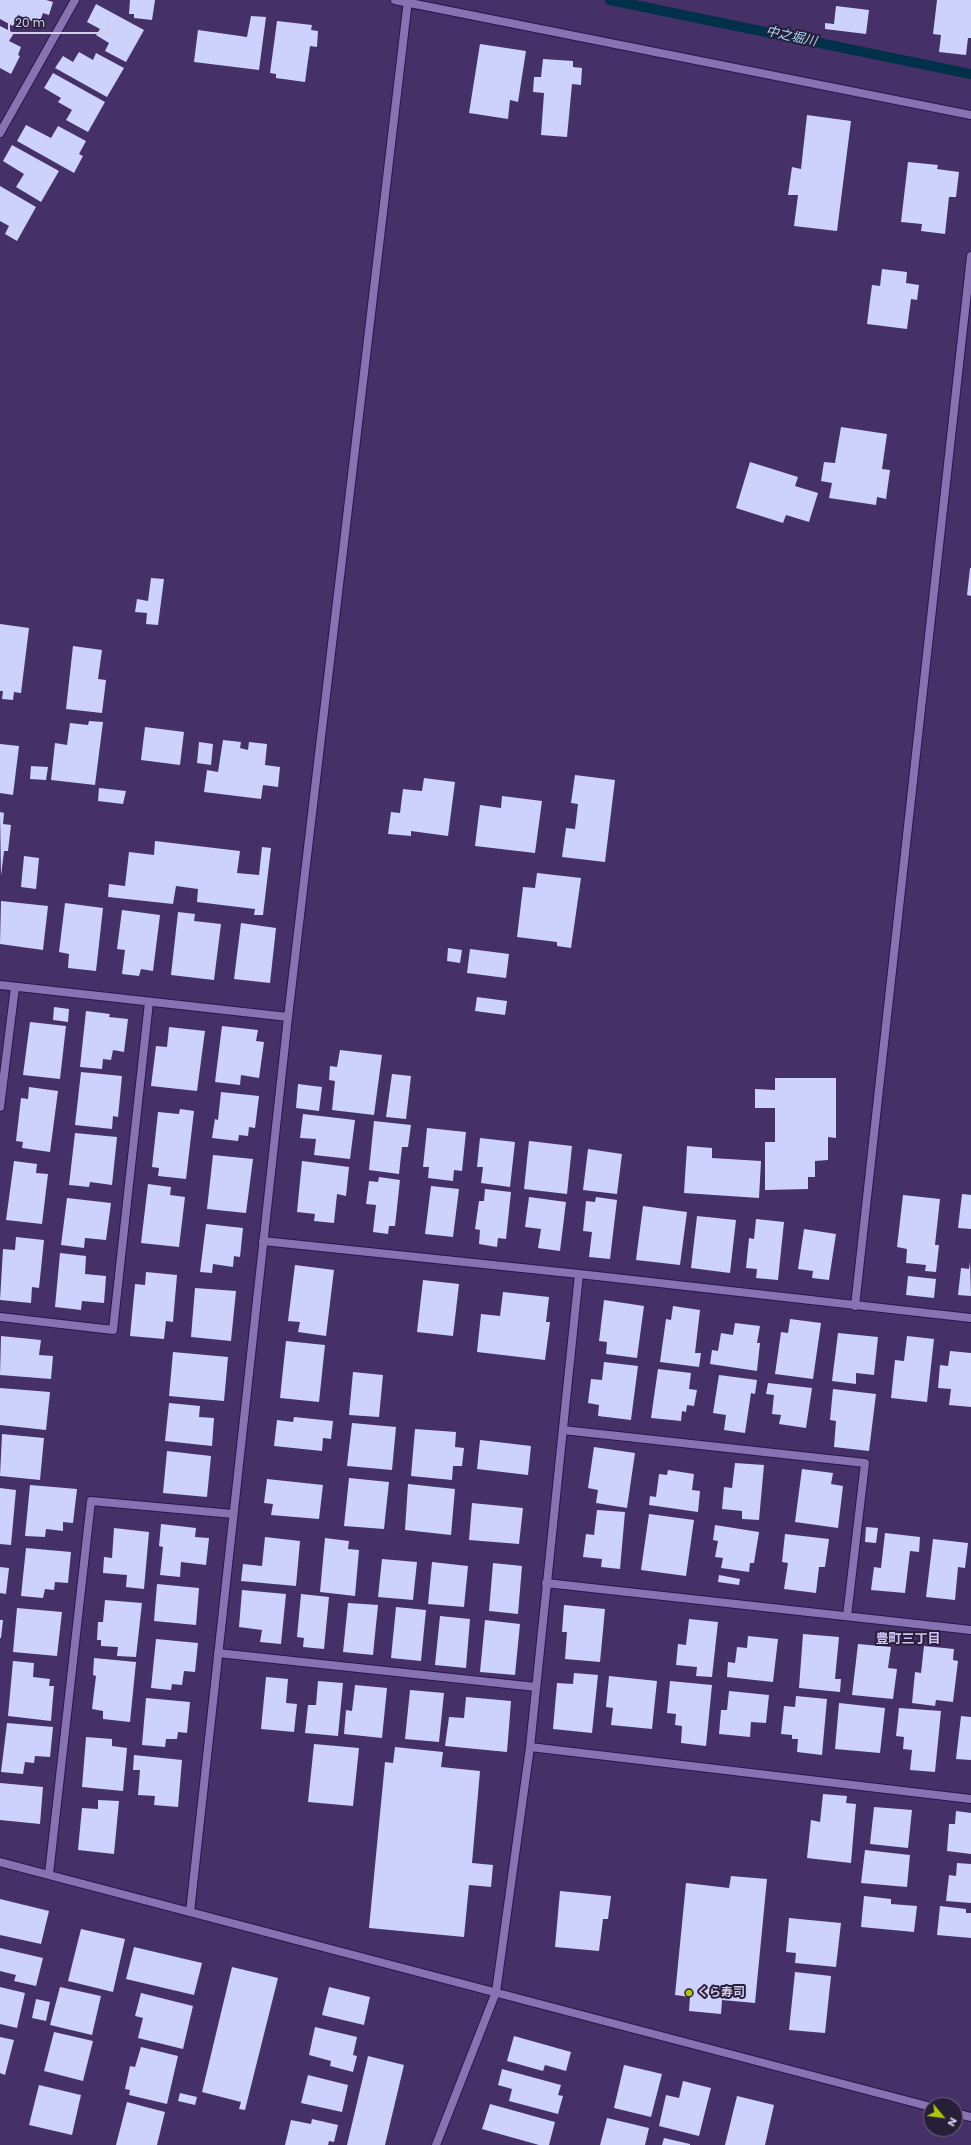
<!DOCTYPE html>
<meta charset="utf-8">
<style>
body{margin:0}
#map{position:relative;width:971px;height:2145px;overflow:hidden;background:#453068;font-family:Poppins,sans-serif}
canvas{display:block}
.north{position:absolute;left:923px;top:2097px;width:40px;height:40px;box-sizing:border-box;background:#271f38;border:1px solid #6d6481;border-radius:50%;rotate:119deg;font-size:11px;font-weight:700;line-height:16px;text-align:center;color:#d6ccee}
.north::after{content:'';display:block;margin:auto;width:14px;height:18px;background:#adc60f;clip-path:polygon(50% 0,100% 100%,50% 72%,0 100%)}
.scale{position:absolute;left:8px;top:16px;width:102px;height:18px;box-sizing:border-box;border:2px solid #d6ccee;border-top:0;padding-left:5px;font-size:12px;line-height:14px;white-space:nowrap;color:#d6ccee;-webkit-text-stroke:3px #271f38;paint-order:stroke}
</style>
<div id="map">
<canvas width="971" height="2145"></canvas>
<div class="north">N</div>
<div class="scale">20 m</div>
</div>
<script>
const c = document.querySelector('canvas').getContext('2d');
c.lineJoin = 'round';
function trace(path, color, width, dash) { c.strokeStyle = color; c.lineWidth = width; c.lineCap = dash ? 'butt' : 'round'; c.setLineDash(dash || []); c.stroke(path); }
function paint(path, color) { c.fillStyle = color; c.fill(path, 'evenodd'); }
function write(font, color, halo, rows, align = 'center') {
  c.font = font + ' Poppins,"Noto Sans JP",sans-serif'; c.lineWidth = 4; c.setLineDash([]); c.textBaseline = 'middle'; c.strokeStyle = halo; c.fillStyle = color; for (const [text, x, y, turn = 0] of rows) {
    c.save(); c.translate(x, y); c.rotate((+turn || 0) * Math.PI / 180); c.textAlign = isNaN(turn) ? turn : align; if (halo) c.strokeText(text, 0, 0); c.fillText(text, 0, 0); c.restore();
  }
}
trace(new Path2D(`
 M610,0L971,74`), '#00304a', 10);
paint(new Path2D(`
 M0,0H46L53,2L49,15L43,13L39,24L18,15L13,26L0,19Z
 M130,0H155L152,20L134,18V14H129Z
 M937,0H971V38H968L966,55L939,52L941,35L933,34Z
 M96,4L144,30L126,62L105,51L109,43L96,35L100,29L87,22Z
 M836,6L869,10L866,34L825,29V23L834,24Z
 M251,16L266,17L259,70L194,62L198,30L247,37Z
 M277,21L312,25L311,30L318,31L317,47L310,46L305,82L276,78V74L270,73Z
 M0,26L14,33L9,41L21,47L18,55L20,56L11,74L0,68Z
 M480,44L526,51L518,102L510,100L508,119L469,113Z
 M79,52L93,60L96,53L124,68L107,97L55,68L63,56L73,62Z
 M543,59L573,61V67L582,68L581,85L572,84L567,137L541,135L544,93L533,92L534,77H541Z
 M53,73L105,102L88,132L66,120L72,110L58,102L61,98L44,88Z
 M807,115L851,121L837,231L794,226L798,195H788L792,167L801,169Z
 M26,125L51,138L58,126L86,141L79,154L83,156L74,173L17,141Z
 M12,145L59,171L41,202L16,187L24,174L3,161Z
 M908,162L938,165L937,169L959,172L956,197H949L945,234L921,231L922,224L901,222Z
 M0,186L36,207L17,241L5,234L9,226L0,221Z
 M882,269L907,272L906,283L919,285L917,300L911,299L907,329L867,324L872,285L880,286Z
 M841,427L887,434L882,469L890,470L886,499L877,497L876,505L829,498L832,483L821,481L824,462L835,463Z
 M750,462L798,477L795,486L818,493L809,522L786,515L783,523L736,508Z
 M970,568H971V596L967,595Z
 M151,578L164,579L158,625L146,624L147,613L135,612L137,599L148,601Z
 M0,624L29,628L21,693L14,692L13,700L2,699L3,691H0Z
 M73,646L102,650L98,679L106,680L102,713L66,709Z
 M89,721L103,722L95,785L51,780L55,743L67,745L70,723L88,725Z
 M145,727L184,732L180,765L141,760Z
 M223,740L241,742L240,748L248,750L249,742L267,744L265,765L280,767L278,787L263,785L261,799L204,792L207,770L218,772Z
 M199,742L213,744L211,765L197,763Z
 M0,744L19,746L13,795L0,793Z
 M31,766L48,767L46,780L30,779Z
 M575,775L615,780L605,862L562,857L566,828L575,829L578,804L571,803Z
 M424,778L455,782L448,836L411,831V836L388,834L391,812L400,813L403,789L422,791Z
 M99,788L126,791L123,804L98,801Z
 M502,796L542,801L535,853L475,846L480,805L501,808Z
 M0,812L4,813L3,824L11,825L8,851H4L1,876Z
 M155,841L240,851L237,873L259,875L262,847L271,848L263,915H254L255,909L197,902L198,889L176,886L173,904L108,897L109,884L125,886L129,852L154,855Z
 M24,856L39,858L36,889L21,887Z
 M537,873L581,878L571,948L557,946V942L517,937L523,887L535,888Z
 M1,901L48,906L43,950L0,944Z
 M65,903L103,908L96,971L68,968L69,954L59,952Z
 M122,910L160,915L153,971L141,969L139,976L122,974L125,950L117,949Z
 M178,912L195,914L194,921L221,924L214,980L171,975Z
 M241,923L276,928L270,983L234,979Z
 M448,948L462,950L460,963L447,961Z
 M470,949L509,954L506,978L467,973Z
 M477,997L507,1001L505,1015L475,1011Z
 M54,1007L69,1009L68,1022L53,1020Z
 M86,1011L110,1014L109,1017L128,1019L124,1052L113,1050L111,1060L103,1059L102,1069L80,1067Z
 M30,1022L66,1026L60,1079L23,1075Z
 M222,1026L258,1030L256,1041L264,1042L259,1078L241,1075L240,1085L215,1082Z
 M169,1027L205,1031L197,1091L151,1086L156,1046L167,1047Z
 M340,1050L382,1055L374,1115L332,1110L335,1081L329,1080L330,1066L337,1067Z
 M81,1072L122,1076L118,1117L113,1116L112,1129L75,1125Z
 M392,1074L411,1076L406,1119L386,1117Z
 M775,1078H836V1138L828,1137V1160L815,1161V1177H808V1189L765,1190V1142H775V1108H755V1089L775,1090Z
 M298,1084L322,1087L319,1111L296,1108Z
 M29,1087L58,1091L50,1152L22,1148L23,1142L16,1141L21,1098L28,1099Z
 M221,1092L259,1096L255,1128L249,1127L248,1136L239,1135L238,1141L212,1138L215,1119L218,1120Z
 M180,1109L194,1111L186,1179L158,1176L159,1168L152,1167L158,1112L179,1114Z
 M303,1114L355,1120L350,1159L314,1155L316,1139L300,1138Z
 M374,1121L411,1125L408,1147H402L399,1174L369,1170Z
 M427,1128L466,1132L462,1171L454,1170L453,1181L428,1178L429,1167H423Z
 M75,1133L117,1137L112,1185L90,1182L89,1187L69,1185Z
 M480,1138L515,1142L510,1187L481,1183L483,1167H477Z
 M529,1141L572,1146L567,1194L524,1189Z
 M687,1146L712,1148V1158L761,1161L759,1198L684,1193Z
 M588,1149L622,1154L617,1194L583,1190Z
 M213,1155L253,1159L246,1213L207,1209Z
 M14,1161L37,1164L36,1173L48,1174L42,1224L6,1220Z
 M302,1161L349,1167L346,1196L337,1194L334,1223L314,1221L315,1214L297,1212Z
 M379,1177L400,1180L395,1226H389L388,1234L373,1232L376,1205L366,1204L369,1181L378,1182Z
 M148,1184L171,1187L170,1195L185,1197L179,1247L141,1243Z
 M431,1186L459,1189L453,1237L425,1234Z
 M485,1189L511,1192L506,1239L498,1238L497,1247L479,1244L480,1230L475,1229L479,1201H484Z
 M962,1194L971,1195V1229L958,1228Z
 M903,1195L940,1199L935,1245H939L936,1272L925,1271L926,1265L906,1263L907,1249L897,1247Z
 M529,1197L566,1202L560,1251L538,1248L541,1229L525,1227Z
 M596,1197L617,1200L610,1259L589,1257L592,1232L583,1231L586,1201L595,1202Z
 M67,1198L111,1203L106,1240L85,1238L84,1248L61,1245Z
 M643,1206L687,1212L680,1265L636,1260Z
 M697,1216L736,1220L730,1273L691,1268Z
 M756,1219L784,1222L778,1280L756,1278L757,1269L746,1268L749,1238L754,1239Z
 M206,1224L243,1228L240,1257L234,1256L233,1267L213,1264L212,1273L200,1272Z
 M804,1229L836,1234L829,1280L812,1278L813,1271L798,1269Z
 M16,1237L44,1240L39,1288L32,1287L31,1303L0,1300L3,1249L15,1250Z
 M60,1253L86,1256L85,1274L106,1276L104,1303L82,1301L81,1310L55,1307Z
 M970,1262L971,1296L958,1295L961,1268L969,1269Z
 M295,1265L334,1270L326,1336L298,1332L300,1322L288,1321Z
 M146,1272L177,1275L173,1322L166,1321L164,1339L130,1336L135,1284L145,1285Z
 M908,1276L936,1279L934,1298L906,1295Z
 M423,1280L459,1284L453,1336L417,1332Z
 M195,1288L236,1291L231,1341L191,1337Z
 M503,1292L549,1297L546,1322H550L545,1360L477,1352L481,1314L500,1316Z
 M604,1300L644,1306L637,1358L606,1354L607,1342L599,1341Z
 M673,1306L700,1310L695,1353H701L699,1367L660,1362L666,1319L671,1320Z
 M790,1319L821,1323L813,1379L775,1374L781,1332L788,1333Z
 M735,1323L760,1326L757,1343H760L757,1371L710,1364L712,1350L718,1351L721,1333L733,1335Z
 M838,1333L878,1337L874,1375L856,1373V1384L832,1381Z
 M1,1336L41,1340L39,1355L53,1356L51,1379L0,1375Z
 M907,1336L934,1339L927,1402L891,1398L895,1360L904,1361Z
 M286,1341L325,1345L319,1402L280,1398Z
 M950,1351L971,1353V1407L949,1405L951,1389L938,1388L940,1365L948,1366Z
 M173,1352L228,1357L224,1401L169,1396Z
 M604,1362L638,1366L631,1420L598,1416L599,1405L588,1403L591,1379L602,1380Z
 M658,1369L691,1373L689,1389L697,1390L694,1406L687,1405L686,1412L682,1411L681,1421L651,1418Z
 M353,1372L383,1375L379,1417L349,1415Z
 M719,1375L757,1380L755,1394L751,1393L745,1433L724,1430L726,1415L713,1413Z
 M768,1383L812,1388L806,1428L779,1424L781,1415L772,1414L774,1395L766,1394Z
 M0,1388L50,1392L46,1430L0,1425Z
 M833,1389L876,1394L869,1451L834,1447L836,1421L830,1420Z
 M169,1403L200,1406L199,1417L214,1418L212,1446L165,1441Z
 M294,1417L333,1421L331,1439L323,1438L322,1451L274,1446L277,1420L293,1422Z
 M352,1423L396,1427L392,1470L347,1466Z
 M415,1429L456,1432L455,1447L464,1448L462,1466H453L452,1480L411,1476Z
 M2,1434L44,1438L40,1480L0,1476Z
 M480,1440L531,1446L528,1475L477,1469Z
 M594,1447L635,1453L627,1508L596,1503L598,1490L588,1488Z
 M167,1451L211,1456L207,1497L163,1493Z
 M735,1463L764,1465L759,1520L742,1519V1511L722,1509L724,1487L732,1488Z
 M802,1469L833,1473L831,1484L843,1486L838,1528L795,1522Z
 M668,1470L694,1474L692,1490L700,1491L698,1512L649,1505L650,1496L656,1497L659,1474L667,1475Z
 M349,1478L389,1482L384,1529L344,1526Z
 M267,1479L323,1485L319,1519L271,1515L273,1504L264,1503Z
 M408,1484L455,1489L451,1535L405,1530Z
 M30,1485L77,1489L73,1523L63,1522V1531L46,1529L45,1537L25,1536Z
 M0,1488L16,1490L11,1545L0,1544Z
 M472,1503L523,1508L519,1544L469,1540Z
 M597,1510L625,1512L620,1569L601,1567L602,1559L583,1557L586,1534L594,1535Z
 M649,1514L694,1520L686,1576L641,1570Z
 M161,1524L196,1528L195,1537L209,1538L206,1565L181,1562L180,1577L160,1575L163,1547L159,1546Z
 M715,1525L759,1532L754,1563H750L749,1572L721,1568L723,1558L715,1557L718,1541L713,1540Z
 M866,1527L878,1528L876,1543L865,1542Z
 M114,1528L149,1532L144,1589L126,1587L127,1575L103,1573L104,1557L112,1558Z
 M885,1533L920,1537L919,1552L910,1551L905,1593L871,1590L874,1567L881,1568Z
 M785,1534L829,1539L825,1567H819L816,1593L784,1589L788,1563L782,1562Z
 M265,1537L300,1541L296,1586L241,1581L243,1564L262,1566Z
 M325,1538L349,1541L348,1549L359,1550L355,1596L320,1592Z
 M933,1539L968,1543L965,1568L958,1567L955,1600L926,1597Z
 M26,1548L71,1552L68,1583L55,1582L54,1590L45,1589L43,1598L21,1596Z
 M382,1559L417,1562L413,1600L378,1597Z
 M432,1562L468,1566L464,1607L428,1604Z
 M493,1563L522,1566L518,1614L489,1611Z
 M0,1567L9,1568L6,1594L0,1593Z
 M719,1575L740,1579L739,1585L718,1582Z
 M157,1584L199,1588L196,1625L154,1621Z
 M242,1590L286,1594L281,1644L260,1642L262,1630L239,1627Z
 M301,1594L329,1597L324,1649L303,1647L304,1638L297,1637Z
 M105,1600L142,1603L136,1657L117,1656L118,1647L101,1646V1640H97L98,1622H103Z
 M348,1603L378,1605L373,1655L343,1652Z
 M564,1605L605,1609L600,1662L565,1659L567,1632H562Z
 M396,1607L426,1610L421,1661L391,1658Z
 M17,1608L62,1612L57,1656L13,1652Z
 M440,1616L470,1619L466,1668L435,1665Z
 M689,1619L718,1622L712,1677L696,1676L697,1667L676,1665L678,1644L686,1645Z
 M0,1620H3L1,1638H0Z
 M485,1620L520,1624L515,1675L480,1672Z
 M803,1634L839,1637L835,1679H841L840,1692L799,1688Z
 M748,1636L778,1639L773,1682L727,1677L728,1662L735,1663L737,1647L747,1648Z
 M156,1639L198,1643L195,1672L184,1671L182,1685L172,1684L171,1690L151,1688Z
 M858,1644L891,1647L888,1668L897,1669L893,1699L852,1695Z
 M924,1646L954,1649L953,1660L958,1661L953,1702L936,1700L935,1706L912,1703L915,1672L921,1673Z
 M94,1658L136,1662L130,1722L103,1719V1711L92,1709L96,1676L93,1675Z
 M13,1661L34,1663L33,1677L50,1679L49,1686H54L51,1721L8,1716Z
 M574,1673L598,1675L592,1733L553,1729L557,1683L573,1684Z
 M609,1676L657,1681L652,1729L611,1725L613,1708L606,1707Z
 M266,1677L288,1679L286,1703L297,1704L294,1732L261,1729Z
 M318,1681L343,1683L338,1736L305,1733L308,1705H316Z
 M670,1681L712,1685L706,1746L681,1743L682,1726L675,1725L676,1714L667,1713Z
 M355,1685L387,1688L382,1738L344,1734L346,1710L352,1711Z
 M410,1690L444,1693L439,1742L405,1739Z
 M729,1691L769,1695L766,1723L751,1722L750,1737L719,1734L721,1710H727Z
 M796,1696L827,1699L822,1755L797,1752L798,1739H792V1735L781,1734L784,1706L795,1707Z
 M466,1697L511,1701L507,1752L445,1746L449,1717L464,1718Z
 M146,1698L190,1702L187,1733L178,1732L177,1739H166L165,1747L142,1745Z
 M839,1703L885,1708L880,1753L835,1749Z
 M899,1708L941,1711L935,1772L910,1770L912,1750L903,1749L904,1737L896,1736Z
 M961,1716L971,1717V1760L956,1759Z
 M7,1723L53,1727L50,1757L35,1756L34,1763L25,1762L23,1774L1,1772Z
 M86,1737L112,1739V1746L127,1748L123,1791L82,1787Z
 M314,1744L359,1748L353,1806L308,1802Z
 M395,1747L443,1752L441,1767L480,1771L472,1863L493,1865L491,1887L469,1885L464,1937L369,1928L385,1762L393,1763Z
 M134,1755L182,1760L178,1807L154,1805L155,1796L138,1795L140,1770H133Z
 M0,1783L43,1787L40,1824L0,1820Z
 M823,1794L847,1796L846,1803L856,1804L851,1863L807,1858L811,1820L820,1822Z
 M98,1800L119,1801L114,1854L78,1850L82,1808L98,1809Z
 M874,1807L912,1810L908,1848L870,1844Z
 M956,1811L971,1813V1854L947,1851L949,1824H955Z
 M865,1850L910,1855L907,1887L861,1883Z
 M957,1863L971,1864V1903L946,1901L949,1875L956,1876Z
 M731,1876L767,1879L755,2003L722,2000L721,2014L689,2011L690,1997L675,1995L686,1883L729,1888Z
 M560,1891L611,1896L608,1919H603L599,1951L555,1947Z
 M864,1896L891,1899V1904L917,1906L914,1932L861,1927Z
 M0,1899L49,1911L41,1944L0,1935Z
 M940,1906L966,1909V1913H971V1938L937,1935Z
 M789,1918L841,1923L836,1967L795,1963L796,1953L786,1952Z
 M81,1929L125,1939L113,1992L68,1981Z
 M134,1947L202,1963L194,1995L126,1979Z
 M0,1948L43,1958L36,1986L14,1981L16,1975L0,1971Z
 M232,1967L278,1978L245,2110L239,2109L241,2102L202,2092Z
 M795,1972L831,1976L825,2033L789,2030Z
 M0,1987L25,1993L17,2028L0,2024Z
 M60,1987L101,1996L92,2035L50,2025Z
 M329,1987L370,1997L364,2025L322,2015Z
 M141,1993L193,2006L183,2049L138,2038L143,2018L135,2016Z
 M36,1999L50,2002L46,2021L32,2018Z
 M315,2027L357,2037L353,2055L357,2056L353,2072L330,2066L331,2061L309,2055Z
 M54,2032L93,2041L83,2081L44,2071Z
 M514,2036L571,2052L566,2071L545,2065L543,2071L507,2061Z
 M0,2037L14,2040L5,2075L0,2073Z
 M141,2047L178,2056L167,2104L129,2095L130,2090L125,2089L130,2066L135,2067Z
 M368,2056L404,2065L385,2145H347Z
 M624,2065L662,2074L651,2117L614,2108Z
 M502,2069L561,2085L558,2095L563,2096L558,2114L509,2101L512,2089L498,2085Z
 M308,2075L348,2085L342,2112L301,2103Z
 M683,2081L711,2088L699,2136L659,2126L666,2095L679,2098Z
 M39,2085L81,2095L72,2135L29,2125Z
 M180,2093L197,2097L195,2105L178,2101Z
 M737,2096L774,2105L765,2145H725Z
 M127,2102L165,2112L157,2145H116Z
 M490,2104L555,2122L549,2145H539L482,2129Z
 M607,2118L649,2128L645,2145H600Z
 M312,2119L338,2125L334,2142L329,2141L328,2145H285L291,2120L311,2124Z
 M664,2138L690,2144V2145H662Z`), '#ccd2fb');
const minor = new Path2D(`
 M0,133L75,0
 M0,985L288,1017
 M0,1107L15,987
 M263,1241L579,1274L971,1318
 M855,1306L971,256
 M0,1317L113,1330L149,1002
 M563,1430L865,1463L847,1616
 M546,1583L971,1630
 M218,1653L536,1687
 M530,1747L971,1799
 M49,1874L91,1501L233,1514
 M190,1912L288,1017L408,0
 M436,2145L496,1992L530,1747L579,1274`);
const tertiary = new Path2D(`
 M395,0L971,115
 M0,1862L931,2107
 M955,2113L971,2117`);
trace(minor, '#2b154b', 10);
trace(tertiary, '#2b154b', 10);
trace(minor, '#8873b2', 8);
trace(tertiary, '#8873b2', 8);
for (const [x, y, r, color] of [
 [689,1993,4,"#adc60f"]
]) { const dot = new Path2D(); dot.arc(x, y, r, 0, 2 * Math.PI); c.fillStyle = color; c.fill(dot); trace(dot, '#271f38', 1.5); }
write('bold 12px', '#d6ccee', '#271f38', [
 ["くら寿司",697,1993]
], 'left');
write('italic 13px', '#a7d7f9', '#271f38', [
 ["中之堀川",791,37,12]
]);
write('bold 13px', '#d3c3f9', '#271f38', [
 ["豊町三丁目",908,1640]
]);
</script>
